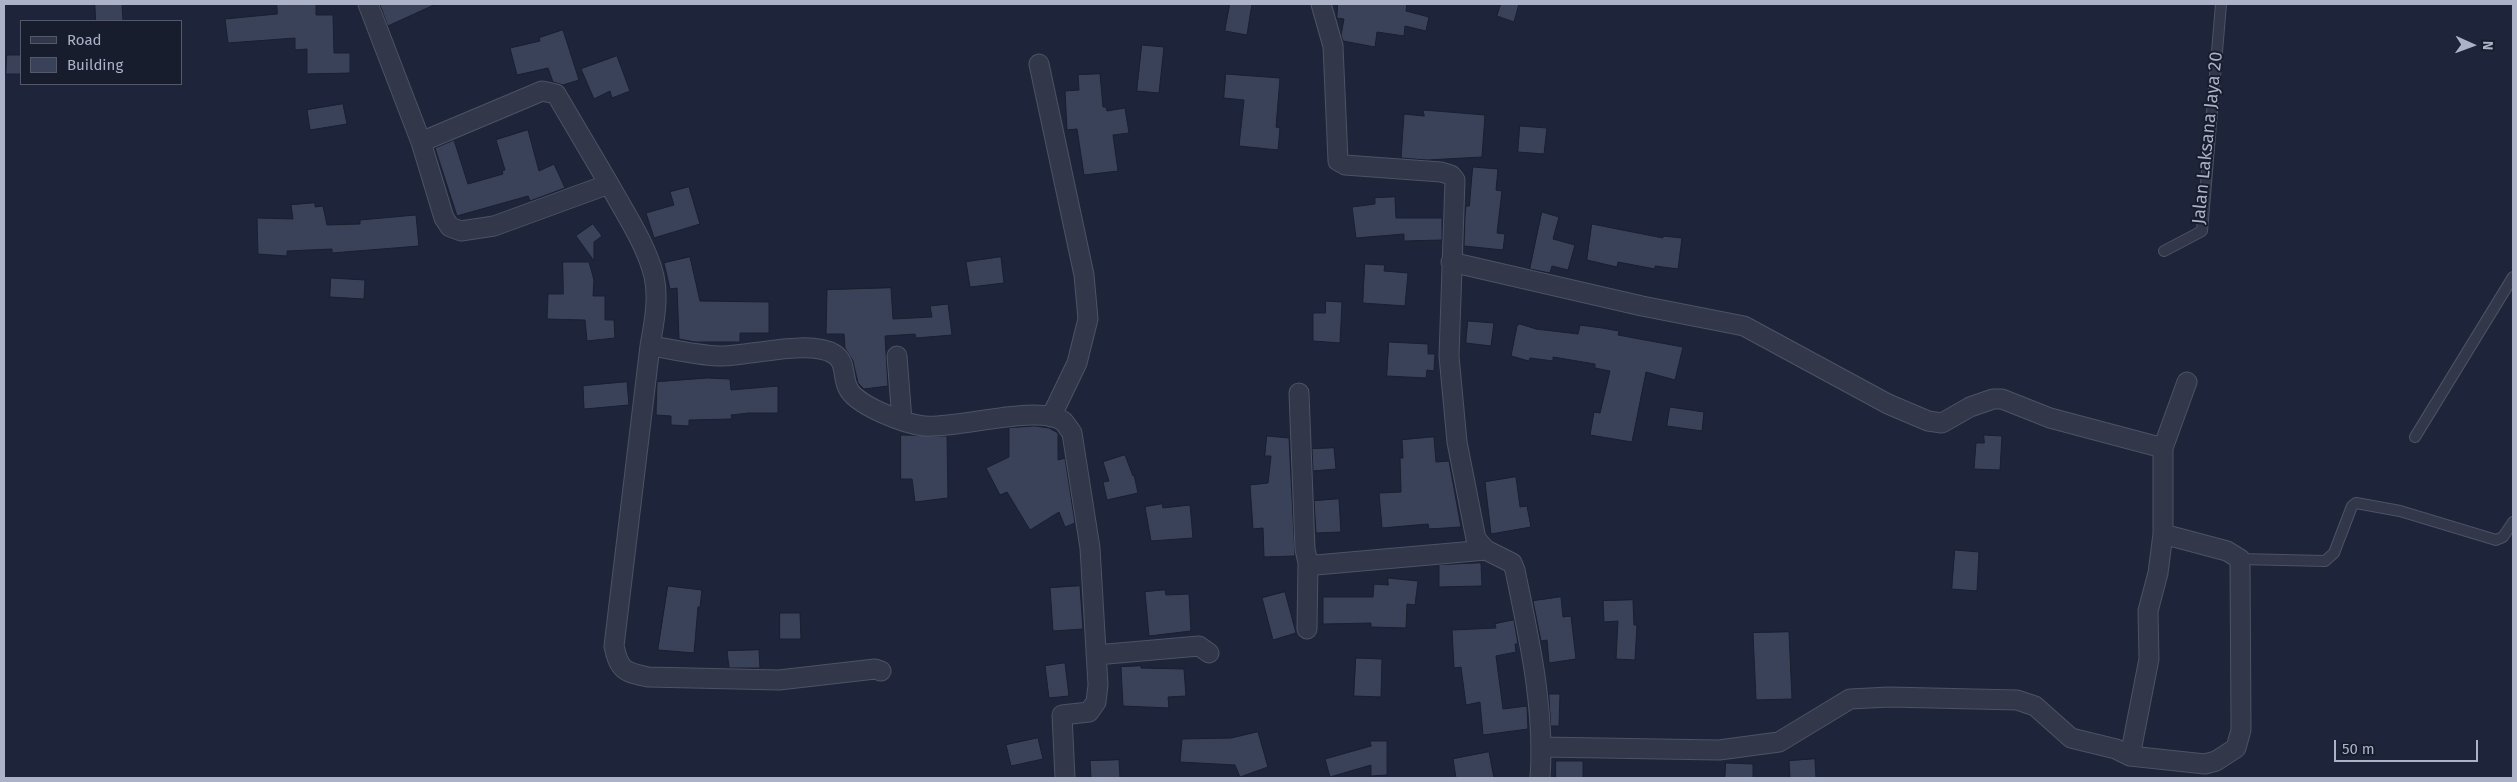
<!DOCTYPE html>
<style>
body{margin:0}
#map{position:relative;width:2517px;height:782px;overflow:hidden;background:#1e253a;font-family:"Fira Sans",sans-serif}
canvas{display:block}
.frame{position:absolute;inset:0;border:5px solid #acb2c7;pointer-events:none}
.legend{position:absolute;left:20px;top:20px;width:162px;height:65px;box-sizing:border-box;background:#181d2e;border:1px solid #53596b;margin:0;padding:6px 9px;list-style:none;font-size:15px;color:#acb2c7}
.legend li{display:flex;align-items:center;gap:10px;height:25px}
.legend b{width:25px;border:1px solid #53596b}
.north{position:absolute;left:2447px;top:20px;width:50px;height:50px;-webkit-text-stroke:4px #181d2e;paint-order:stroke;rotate:92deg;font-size:14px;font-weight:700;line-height:20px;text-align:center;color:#acb2c7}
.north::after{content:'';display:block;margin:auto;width:18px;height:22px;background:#acb2c7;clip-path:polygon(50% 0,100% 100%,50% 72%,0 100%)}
.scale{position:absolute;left:2334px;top:740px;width:144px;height:22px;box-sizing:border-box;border:2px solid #acb2c7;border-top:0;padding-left:6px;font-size:15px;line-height:18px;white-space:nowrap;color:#acb2c7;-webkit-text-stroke:4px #181d2e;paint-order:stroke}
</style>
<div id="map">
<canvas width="2517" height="782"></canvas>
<div class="frame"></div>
<ul class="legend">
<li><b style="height:6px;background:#32384a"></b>Road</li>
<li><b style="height:14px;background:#3a425a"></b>Building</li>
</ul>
<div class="north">N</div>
<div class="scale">50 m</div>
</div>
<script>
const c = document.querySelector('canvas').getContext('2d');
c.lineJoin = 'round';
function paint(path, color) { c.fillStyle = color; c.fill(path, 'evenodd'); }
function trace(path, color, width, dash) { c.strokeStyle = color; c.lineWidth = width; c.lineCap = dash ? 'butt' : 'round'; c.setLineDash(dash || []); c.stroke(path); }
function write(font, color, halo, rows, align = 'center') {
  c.font = font + ' "Fira Sans",sans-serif'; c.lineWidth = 4; c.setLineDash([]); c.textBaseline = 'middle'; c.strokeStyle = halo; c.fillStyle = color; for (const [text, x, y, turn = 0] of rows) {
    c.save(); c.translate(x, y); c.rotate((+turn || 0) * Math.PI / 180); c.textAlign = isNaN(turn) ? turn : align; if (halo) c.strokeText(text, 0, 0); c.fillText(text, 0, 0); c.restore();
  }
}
const building = new Path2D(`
 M95,4H122L123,21H96Z
 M277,4H316V15H333L334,53H350V73L307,74V49L295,50V38L228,43L225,19L277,14Z
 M380,4H436L388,26Z
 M1230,4H1252L1247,35L1225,31Z
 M1338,4H1407L1406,11L1429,17L1426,31L1405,26L1404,36L1377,32L1375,47L1343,41L1341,35L1344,19L1337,18Z
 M1501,4H1519L1514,22L1497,16Z
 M563,30L579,80L563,85L553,82L548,68L517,75L510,48L540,41L539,38Z
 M1142,45L1164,47L1159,93L1137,91Z
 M7,55H21V74H6Z
 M617,56L630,91L612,98L610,91L594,99L581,69Z
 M1100,74L1103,107H1106L1107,111L1125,108L1129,133L1113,135L1118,171L1084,175L1077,129L1067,130L1065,91L1079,90L1078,75Z
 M1226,74L1280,78L1276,127L1280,128L1278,150L1239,146L1244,100L1224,98Z
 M343,104L347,124L310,130L307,110Z
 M1423,110L1485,115L1482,157L1427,160L1401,158L1404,114L1424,116Z
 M1520,126L1547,128L1544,154L1518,152Z
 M528,130L539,171L554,164L565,188L530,201L528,196L457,216L435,148L454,140L468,184L503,174L502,171L505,170L496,140Z
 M1473,167L1498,169L1496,190L1502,191L1497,233L1505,234L1503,250L1464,246L1465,216L1466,206H1469Z
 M689,187L700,224L654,238L646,213L674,205L670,192Z
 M1395,197L1396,218H1442V240L1404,241V234L1356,238L1352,207L1375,204V198Z
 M315,203V207L323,206L327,225L360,224V220L416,215L419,246L332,253V249L287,251V256L258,254L257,218L293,219L291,205Z
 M1542,212L1559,217L1553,239L1575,245L1568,270L1552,266L1550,273L1530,269Z
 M593,224L602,236L594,242V261L576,236Z
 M1592,224L1663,238V236L1682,238L1678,269L1655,266V269L1618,262L1617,267L1587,260Z
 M690,257L700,301L769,302V333H740V342H695L679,339L677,288L670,289L664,263Z
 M1001,257L1004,283L970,287L966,262Z
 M563,262H589L594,280L593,296H605V320H614L615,338L587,341L585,320L547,319L548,294H563Z
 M1365,264L1385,265L1384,271L1408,273L1405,306L1363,303Z
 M331,278L365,280L364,299L330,297Z
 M891,288L893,319L932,317L930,306L948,304L952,335L916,338L915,334L885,336L888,386L864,389L858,383L853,361L845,348L844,334H826L827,290Z
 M1326,301L1342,302L1340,343L1313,341V313H1325Z
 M1468,321L1494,323L1491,346L1466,343Z
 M1520,324L1536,329L1578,334L1580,325L1602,328L1619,331L1618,335L1683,347L1675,380L1646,372L1632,442L1590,435L1594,412L1600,413L1610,371L1595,368V364L1553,357V361L1530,358L1529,361L1511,356L1517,326Z
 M1389,342L1428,344V354H1435L1434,371L1427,370L1426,378L1387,376Z
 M708,378L730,379L731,390L778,386V413H749L731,415L732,419L689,420V426L671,425V416L656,415L657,382Z
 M627,382L629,405L584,409L583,386Z
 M1670,407L1704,412L1702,431L1667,426Z
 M1035,426L1049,428L1058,433V460L1065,458L1075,523L1065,527L1059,512L1030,530L1007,492L1000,495L986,468L1009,457V428Z
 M901,435L947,436L948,498L915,502L912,479H901Z
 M1984,435L2002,436L2000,470L1974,469L1976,443H1984Z
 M1267,436L1289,438L1295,556L1264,557L1263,528L1253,529L1250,485L1268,483L1271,456H1265Z
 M1434,437L1436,462L1449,461L1461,527L1429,529L1428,524L1382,528L1379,493L1401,492L1400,458H1403L1402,440Z
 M1334,448L1336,469L1313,471L1312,449Z
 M1125,455L1133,476L1134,475L1138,493L1107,500L1103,482L1109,481L1103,462Z
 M1516,477L1520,507L1527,506L1531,527L1491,534L1485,482Z
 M1339,499L1341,532L1316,533L1314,501Z
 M1162,504L1163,508L1190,505L1193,538L1151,541L1145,507Z
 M1955,550L1979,552L1977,591L1952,589Z
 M1481,563L1482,586L1439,587V565Z
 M1388,578L1418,581L1415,605L1407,604L1406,628L1371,627V623L1323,624V597H1373L1374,584L1388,585Z
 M668,586L702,590L700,607H698L694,653L658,650Z
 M1080,586L1083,629L1053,631L1050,588Z
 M1165,590L1166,595L1189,594L1191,631L1149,636L1145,592Z
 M1285,592L1296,633L1273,640L1262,598Z
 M1561,597L1563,617L1571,616L1576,659L1549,663L1547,640L1541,641L1533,601Z
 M1633,600L1634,625H1637L1635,660L1616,659L1618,621L1604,622L1603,601Z
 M780,613H800L801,639H780Z
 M1514,620L1518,644H1515L1516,652L1496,656L1503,709L1527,706L1528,729L1483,735L1480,702L1466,705L1461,667L1454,668L1452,630L1496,628L1495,624Z
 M1789,632L1792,699L1756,700L1753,633Z
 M759,650L760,668H729L727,651Z
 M1356,658L1382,659L1381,697L1354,696Z
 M1065,663L1069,696L1049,698L1045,666Z
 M1141,666V668L1184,669L1186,696L1168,697L1169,708L1123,706L1121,667Z
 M1549,694H1560L1559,726H1551Z
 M1258,732L1268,767L1240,777L1235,765L1180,762L1182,739L1231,738Z
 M1038,738L1043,759L1011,766L1006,745Z
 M1370,741H1387V775L1371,776V765L1330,777L1325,759L1371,746Z
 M1489,752L1494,778H1456L1453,759Z
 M1815,759L1816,778H1790L1789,761Z
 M1119,760L1120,778H1091L1090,761Z
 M1556,761H1583V778H1556Z
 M1726,763L1753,764V778H1725Z`);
paint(building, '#3a425a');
trace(building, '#1a1f30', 1);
const lane = new Path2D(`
 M2164,251L2202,231L2221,4
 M2415,437L2513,277
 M2240,559L2325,561L2334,553L2352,506L2356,503L2400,511L2496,540L2503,537L2513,522`);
const street = new Path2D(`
 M368,4L421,142L444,218L450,227L461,231L494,226L609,184C625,213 646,244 654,276C659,299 654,323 650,346C674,349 698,356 722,356C750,356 810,339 834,354C847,362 842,377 848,388C855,405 905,424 924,426C957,429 1037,404 1063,421C1066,424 1069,429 1072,433L1090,548L1098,685L1096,702L1089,712L1062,715L1065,778
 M1321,4L1333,46L1338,161L1345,165L1441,172L1451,175L1455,180L1449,356L1457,442L1476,539L1486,550L1512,563L1515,570C1529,638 1545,708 1540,778
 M1039,64L1084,275L1088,319L1077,363L1051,417
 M421,142L542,91L556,94L609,184
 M1451,262L1642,306L1744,326L1888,404L1928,421L1942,423L1970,407L1993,399H2002L2050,418L2163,448
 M650,346L614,646C619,670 624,672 648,677L779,680L875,669L881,671
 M897,356L902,420
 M1299,393L1305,549L1308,563L1307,629
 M1308,563L1316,565L1486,550
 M1096,655L1199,646L1209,653
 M1542,747L1719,750L1779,742L1850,699L1889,697L2017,700L2035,706L2071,738L2116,749L2130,756L2205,764L2216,761L2236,748L2241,730L2240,559L2227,551L2163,534
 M2130,756L2149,659L2148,611L2158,573L2163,534V448L2187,382`);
trace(lane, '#4d5265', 12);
trace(street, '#4d5265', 21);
trace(lane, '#32384a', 10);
trace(street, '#32384a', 19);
write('18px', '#acb2c7', '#181d2e', [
 ["Jalan Laksana Jaya 20",2208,138,-84]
]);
</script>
